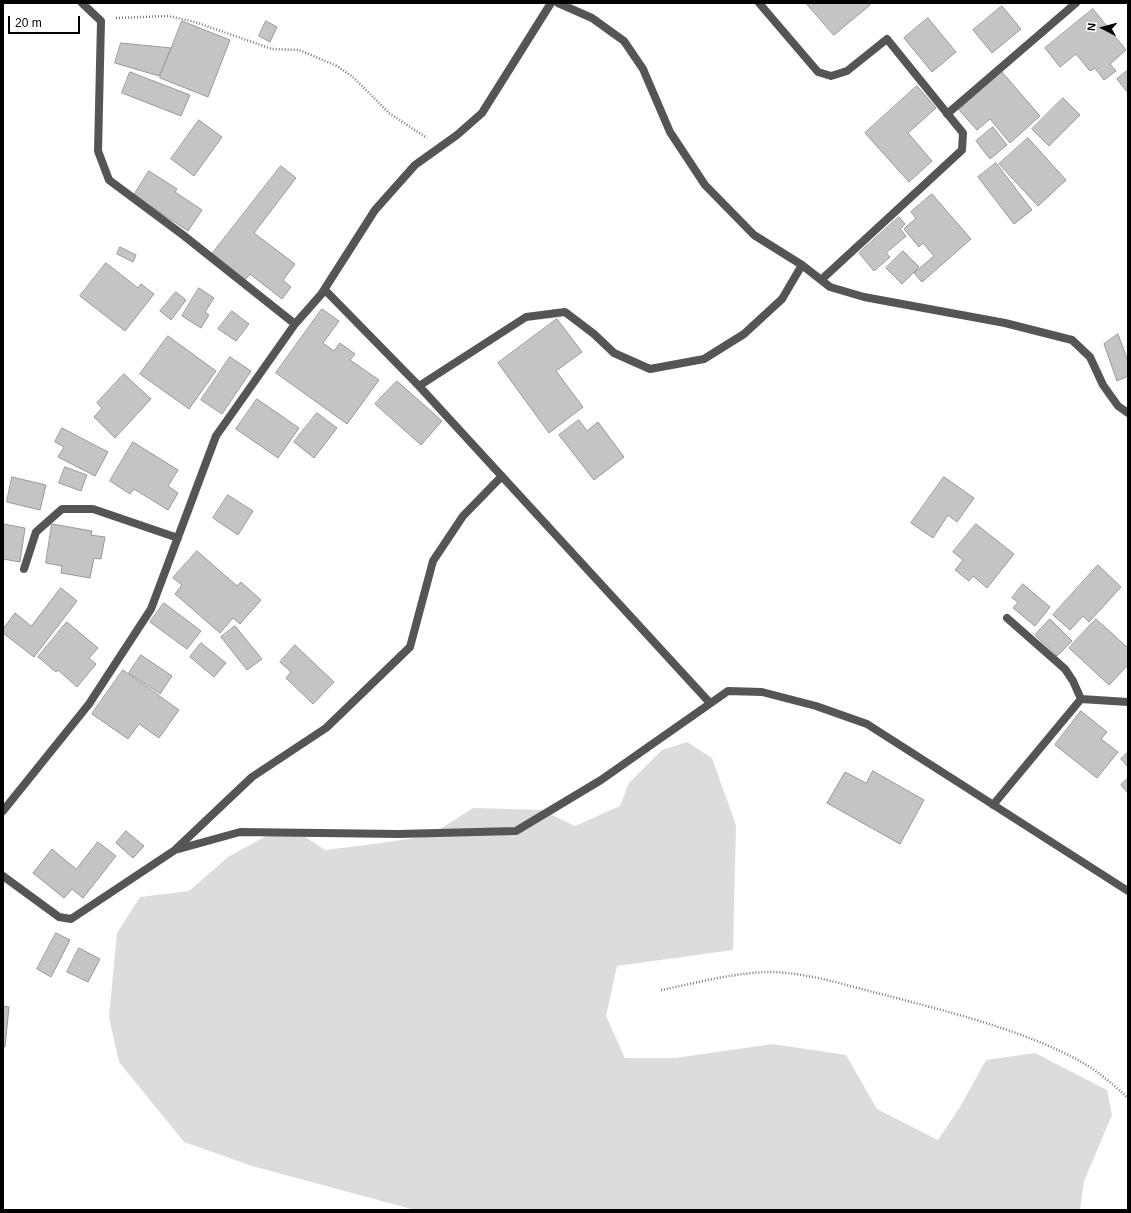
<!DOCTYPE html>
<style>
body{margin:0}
#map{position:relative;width:1131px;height:1213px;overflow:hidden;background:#fff;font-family:Arial,sans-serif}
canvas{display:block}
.frame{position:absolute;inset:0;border:4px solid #000;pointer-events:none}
.north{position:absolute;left:1083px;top:8px;width:40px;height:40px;-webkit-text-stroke:3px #fff;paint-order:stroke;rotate:276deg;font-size:11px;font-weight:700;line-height:16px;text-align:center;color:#000}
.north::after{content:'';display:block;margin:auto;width:14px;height:18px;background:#000;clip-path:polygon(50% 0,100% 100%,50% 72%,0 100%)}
.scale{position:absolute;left:8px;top:16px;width:72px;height:18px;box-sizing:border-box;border:2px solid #000;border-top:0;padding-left:5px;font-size:12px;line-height:14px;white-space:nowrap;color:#000;-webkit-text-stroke:3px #fff;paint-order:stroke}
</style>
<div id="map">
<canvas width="1131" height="1213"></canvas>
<div class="frame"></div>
<div class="north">N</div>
<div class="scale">20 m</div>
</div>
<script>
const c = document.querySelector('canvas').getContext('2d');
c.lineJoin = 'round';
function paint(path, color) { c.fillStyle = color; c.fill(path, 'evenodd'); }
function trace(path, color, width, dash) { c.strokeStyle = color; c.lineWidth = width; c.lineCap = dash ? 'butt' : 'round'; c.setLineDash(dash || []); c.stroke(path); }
paint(new Path2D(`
 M687,742L712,758L736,825L733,950L617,966L606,1016L625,1058H675L773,1044L846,1055L877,1109L938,1140L960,1107L986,1060L1035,1053L1107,1090L1112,1115L1084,1181L1080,1210H415L252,1166L184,1142L119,1062L109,1017L117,933L140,897L189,891L228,857L268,835H302L325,850L381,843L429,836L473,808L542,810L575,826L620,806L629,783L662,750Z`), '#dcdcdc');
const building = new Path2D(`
 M806,3H868L870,5L834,35Z
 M1002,6L1021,29L992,53L973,30Z
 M1093,9L1126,50L1110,64L1116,71L1104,80L1095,68L1090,71L1076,54L1060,67L1045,48Z
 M928,18L956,52L932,72L904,38Z
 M182,21L230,40L208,97L160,78Z
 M266,21L277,27L270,42L259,36Z
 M121,43L171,48L159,76L115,63Z
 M1128,70V93L1117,79Z
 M130,72L190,95L181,116L122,93Z
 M1002,72L1040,116L1010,143L990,119L977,130L959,110Z
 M917,86L936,108L908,133L932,161L909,182L865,133Z
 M1063,98L1080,115L1049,146L1032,129Z
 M199,120L222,137L194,176L171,159Z
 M993,127L1007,145L990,159L976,141Z
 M1028,138L1066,180L1038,206L999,164Z
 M996,163L1032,210L1014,224L978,177Z
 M281,166L296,178L254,233L295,264L283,280L291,287L282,299L250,274L245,280L212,254Z
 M149,171L177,189L175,192L202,210L188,231L134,195Z
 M932,194L971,239L922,282L914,273L934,256L923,243L919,247L904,229L916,218L911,212Z
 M899,217L905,224L900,229L906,236L886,253L890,257L874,271L859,253Z
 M120,247L136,255L133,262L117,254Z
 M903,251L919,267L902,284L886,268Z
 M106,263L138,288L141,284L154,294L125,331L80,296Z
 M199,288L214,298L205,312L209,315L201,328L182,316Z
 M176,292L186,300L171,320L160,311Z
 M322,309L339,321L323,343L334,351L340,343L355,354L350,360L379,380L347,424L276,373Z
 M232,311L249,324L236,341L218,329Z
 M557,319L582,352L556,371L583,407L549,433L498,363Z
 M1118,334L1128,361V376L1117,381L1104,344Z
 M168,336L216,371L189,409L140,374Z
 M230,357L251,371L222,414L201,400Z
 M124,374L151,399L115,438L94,417L102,408L97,403Z
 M397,381L442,421L421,445L375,404Z
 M257,399L299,428L278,458L236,429Z
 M317,413L337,428L314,458L294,442Z
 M579,420L587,431L598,422L624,457L594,480L559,435Z
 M62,428L108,452L95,476L58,457L64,447L55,442Z
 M133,442L178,470L168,486L178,493L168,510L134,489L130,494L110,481Z
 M65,467L87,475L81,491L59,483Z
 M12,477L46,485L40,510L7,502Z
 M944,477L974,498L957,522L948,515L933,538L911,523Z
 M228,495L253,511L238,535L213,518Z
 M3,524L25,528L20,562L3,559Z
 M52,524L92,531L91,535L105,537L101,559L94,558L90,578L61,573L62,566L46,563Z
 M976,524L1014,554L987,588L973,576L969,581L955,570L963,560L953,552Z
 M197,551L237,586L241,582L261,600L240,624L233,618L220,633L175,594L182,585L173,578Z
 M1098,565L1121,587L1089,622L1083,616L1070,630L1053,615Z
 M1023,584L1050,607L1035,626L1013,608L1018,602L1012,598Z
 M61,588L77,601L34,657L3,633V629L15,613L31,626Z
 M164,603L201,631L187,649L150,622Z
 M1050,619L1072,641L1057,656L1035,635Z
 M1096,619L1128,648V665L1109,685L1069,648Z
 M67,622L98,648L89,658L96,664L77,687L58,670L56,672L38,657Z
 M235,626L262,659L247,670L221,637Z
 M201,643L226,663L214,677L190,657Z
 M295,645L334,682L313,704L286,678L291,672L280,662Z
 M141,655L172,676L160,694L129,673Z
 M123,670L179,710L159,738L139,724L128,739L92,714Z
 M1081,711L1107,732L1101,739L1118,752L1097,778L1055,745Z
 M1128,752V767L1121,759Z
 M873,771L924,800L900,844L827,803L845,772L866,783Z
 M1128,778V793L1121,785Z
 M126,831L144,846L133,858L116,843Z
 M98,842L116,856L83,898L72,889L64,898L33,873L52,849L76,869Z
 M56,933L70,940L51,977L37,969Z
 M79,948L100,959L88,982L67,972Z
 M3,1006L9,1007L5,1047H3Z`);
paint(building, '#c4c4c4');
trace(building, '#999', 1);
trace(new Path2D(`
 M116,18L168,16L195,22L272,49L299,50L337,66L354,78L389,113L427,138
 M661,990C697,983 735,972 772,972C810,973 848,986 885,995C949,1012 1028,1031 1085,1064C1100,1073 1115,1086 1128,1098`), '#777', 2.5, [1, 2]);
trace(new Path2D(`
 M82,3L101,21L98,151L109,180L183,235L295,324
 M558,3L592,18L624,41L643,69L670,132L705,185L754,235L802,265L830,287L864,297L1005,323L1072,340L1090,357L1103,385L1118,406L1128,413
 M759,3L818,72L831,76L847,71L887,39L963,133L962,150L821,280
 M947,114L1076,3
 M322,293L375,210L415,165L457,135L482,113L551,3
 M419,386L710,703
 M24,569L36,532L62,509H93L178,538
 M1007,618L1065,669L1073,681L1081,699
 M993,805L1081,699L1128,702
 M3,811L89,704L151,609L216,436L295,324L325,290L419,386L526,317L565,312L594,334L614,353L650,369L704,359L744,334L782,299L802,265
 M176,849L252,777L326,728L410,647L433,561L463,516L502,476
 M3,876L59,917L71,919L175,850L240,832L399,834L516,831L601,780L728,691L762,692L816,706L867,724L1128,891`), '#555', 8);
</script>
